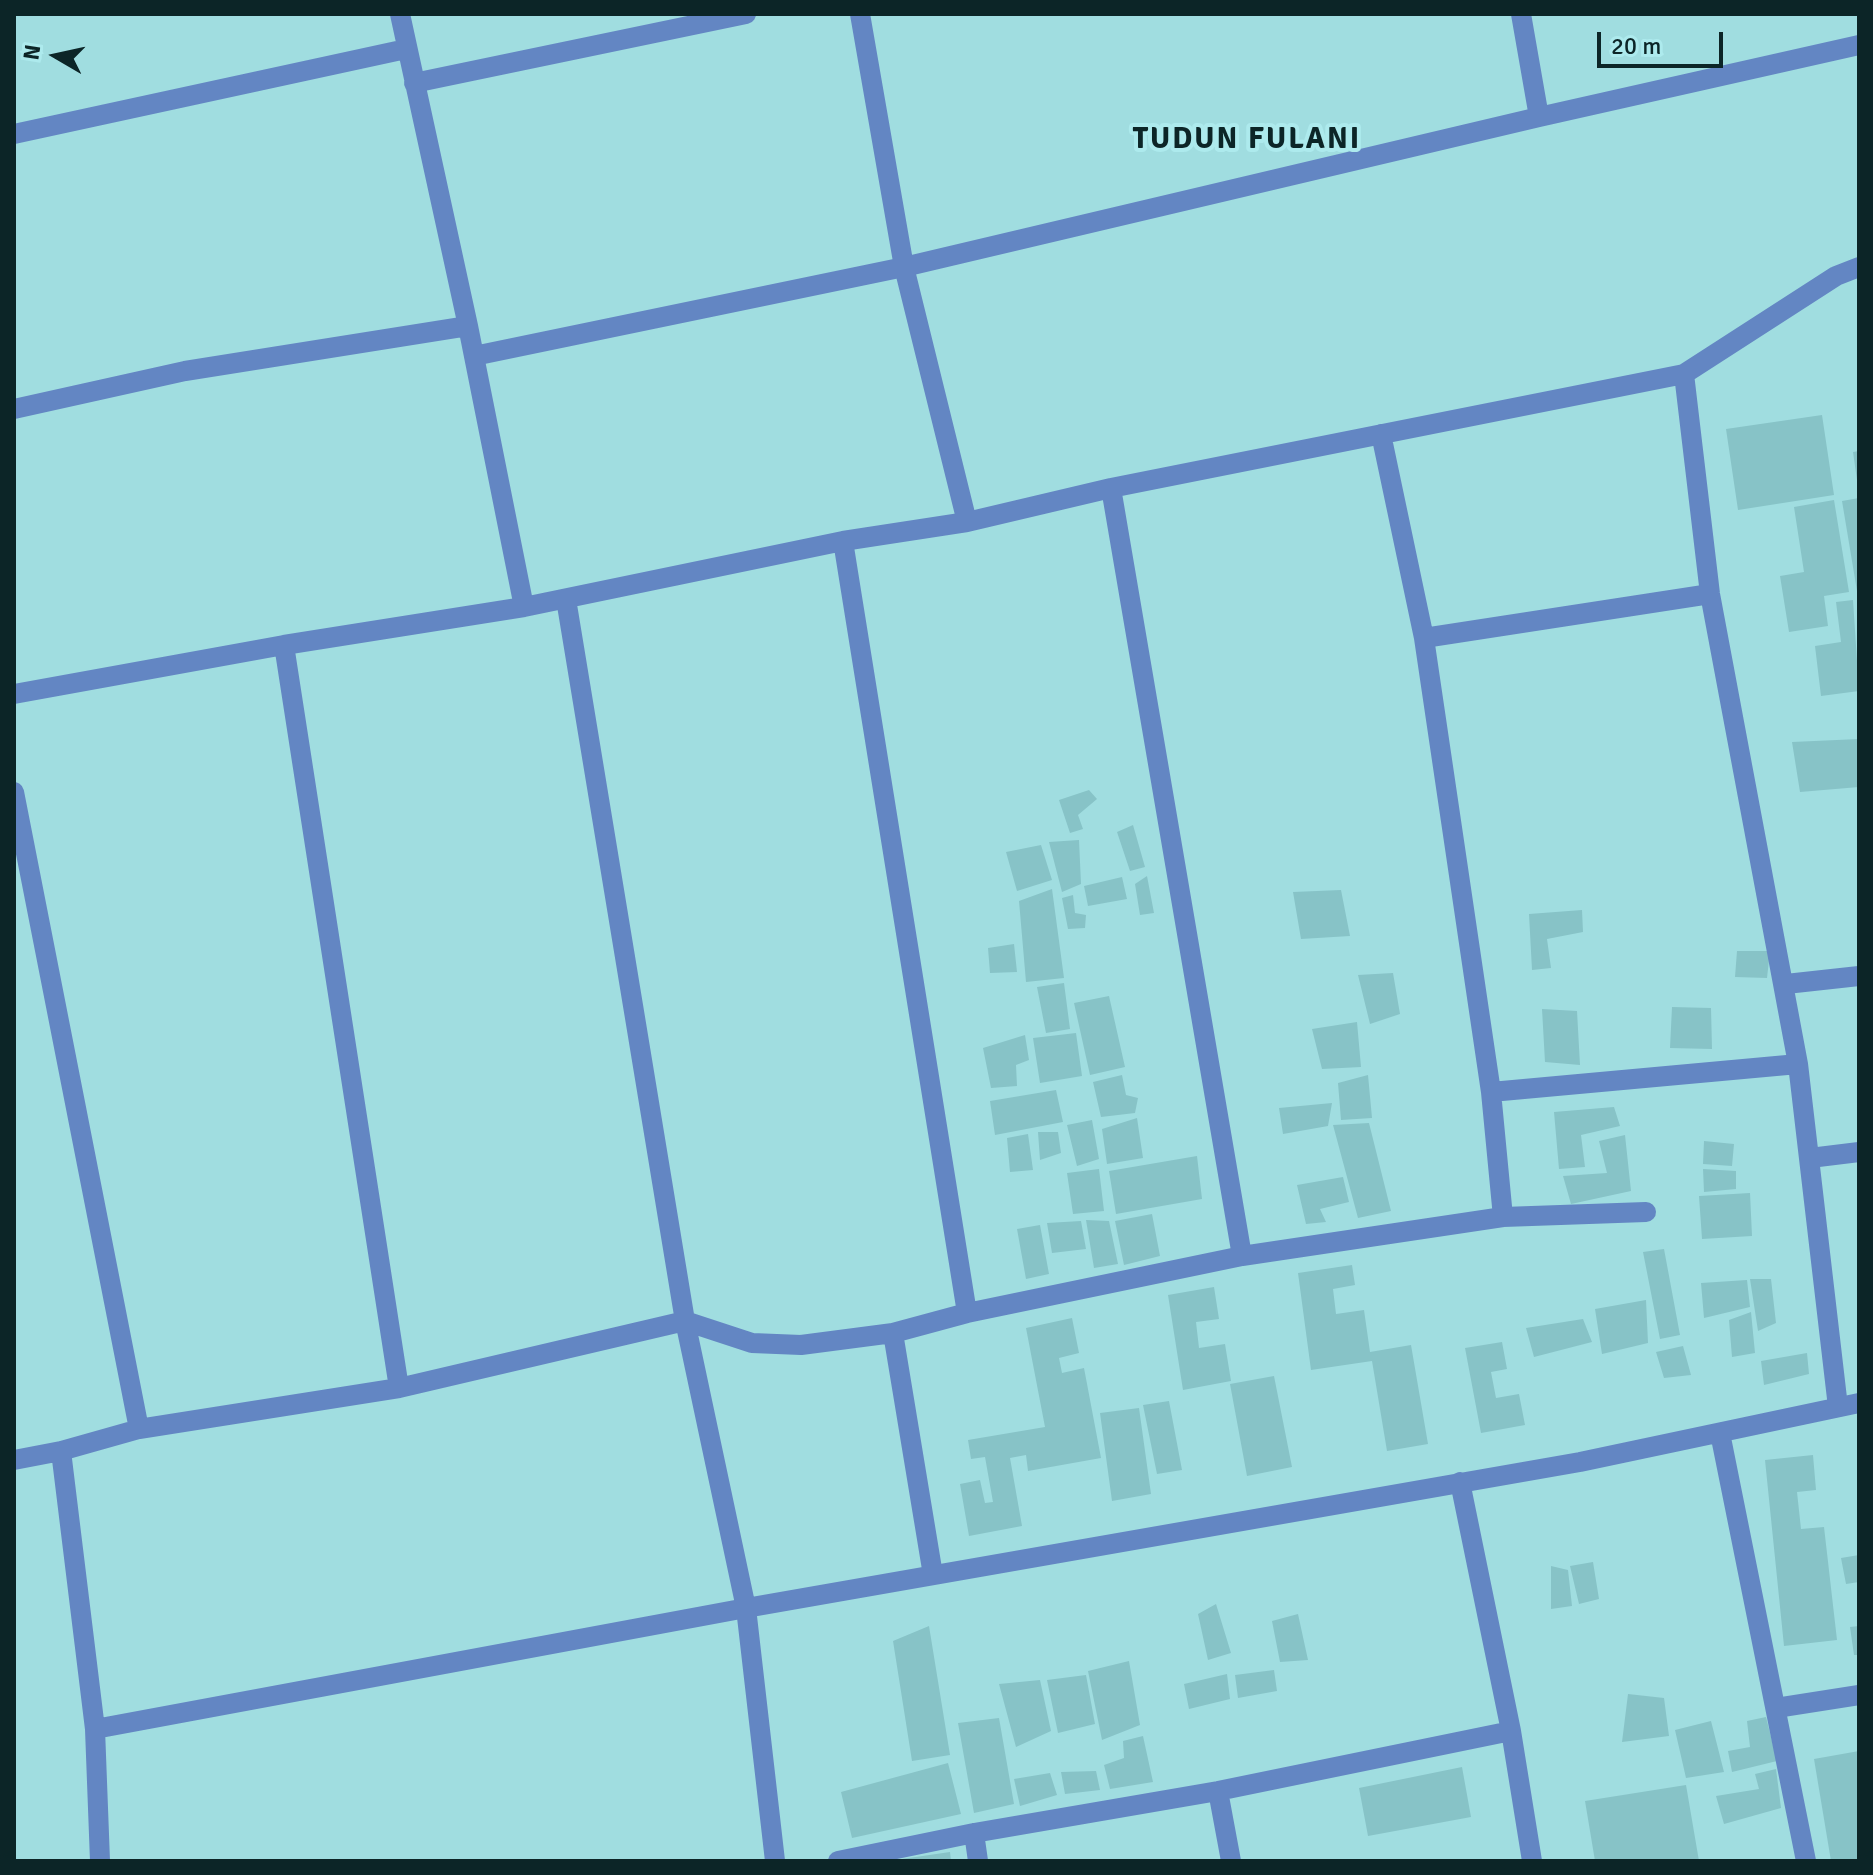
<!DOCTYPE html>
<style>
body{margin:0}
#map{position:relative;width:1873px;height:1875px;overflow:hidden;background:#a0dde0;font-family:Signika,sans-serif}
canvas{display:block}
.frame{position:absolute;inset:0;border:16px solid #0c2527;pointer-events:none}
.north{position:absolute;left:16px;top:16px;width:80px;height:80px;-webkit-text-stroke:6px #adeaed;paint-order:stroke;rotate:279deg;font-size:22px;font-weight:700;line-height:32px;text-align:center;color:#0c2527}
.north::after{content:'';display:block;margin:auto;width:28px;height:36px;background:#0c2527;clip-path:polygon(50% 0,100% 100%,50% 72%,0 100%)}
.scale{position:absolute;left:1597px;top:32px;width:126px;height:36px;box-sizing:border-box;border:4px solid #0c2527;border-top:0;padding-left:10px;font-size:24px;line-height:28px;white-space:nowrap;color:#0c2527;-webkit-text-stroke:6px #adeaed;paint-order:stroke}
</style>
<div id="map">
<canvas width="1873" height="1875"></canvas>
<div class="frame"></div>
<div class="north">N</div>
<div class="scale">20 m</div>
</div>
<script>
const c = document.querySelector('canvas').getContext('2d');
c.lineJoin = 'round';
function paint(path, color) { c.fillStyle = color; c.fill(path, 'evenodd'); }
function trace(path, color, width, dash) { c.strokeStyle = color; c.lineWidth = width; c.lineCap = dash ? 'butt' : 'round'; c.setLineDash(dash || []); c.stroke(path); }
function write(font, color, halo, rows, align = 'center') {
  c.font = font + ' Signika,sans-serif'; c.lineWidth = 8; c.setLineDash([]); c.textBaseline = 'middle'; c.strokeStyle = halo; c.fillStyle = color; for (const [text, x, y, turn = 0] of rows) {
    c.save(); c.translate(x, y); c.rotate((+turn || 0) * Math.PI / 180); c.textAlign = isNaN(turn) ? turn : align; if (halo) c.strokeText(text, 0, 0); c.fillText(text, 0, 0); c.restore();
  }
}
paint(new Path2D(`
 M1822,415L1834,495L1738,510L1726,429Z
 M1859,451V480H1857L1853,452Z
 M1859,498V591H1857L1842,501Z
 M1834,500L1849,592L1824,596L1828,626L1789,632L1780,576L1804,572L1794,507Z
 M1853,600L1859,691L1821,696L1815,646L1841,642L1836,602Z
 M1859,739V787L1800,792L1792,742Z
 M1089,790L1097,799L1078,815L1083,829L1070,833L1059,800Z
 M1133,825L1145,867L1130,871L1117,832Z
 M1079,840L1081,884L1062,892L1049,842Z
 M1041,845L1052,880L1017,891L1006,852Z
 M1147,876L1154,913L1140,915L1135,884Z
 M1122,877L1127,899L1088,906L1084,886Z
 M1052,889L1064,978L1026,982L1019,901Z
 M1341,890L1350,936L1301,939L1293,892Z
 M1073,895L1075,913L1086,915L1085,928L1068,929L1062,898Z
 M1582,910L1583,932L1547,939L1551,968L1532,970L1529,914Z
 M1014,944L1017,972L990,973L988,948Z
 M1737,951H1770L1767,978L1735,977Z
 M1393,973L1400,1014L1370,1024L1358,975Z
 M1064,983L1070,1029L1046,1033L1037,987Z
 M1109,996L1125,1067L1090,1075L1074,1003Z
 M1672,1007L1711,1008L1712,1049L1670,1048Z
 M1542,1009L1577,1011L1580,1065L1545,1062Z
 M1357,1022L1361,1067L1322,1069L1312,1029Z
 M1076,1033L1082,1076L1040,1083L1033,1038Z
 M1025,1035L1029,1060L1016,1065L1017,1086L991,1088L983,1048Z
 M1122,1075L1126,1095L1138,1098L1135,1113L1101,1117L1093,1082Z
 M1368,1075L1372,1118L1341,1120L1338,1083Z
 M1056,1090L1063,1122L995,1135L990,1101Z
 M1332,1103L1328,1126L1283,1134L1279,1108Z
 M1614,1107L1620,1126L1581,1135L1585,1167L1559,1169L1554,1112Z
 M1137,1118L1143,1158L1107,1164L1102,1129Z
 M1092,1120L1099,1159L1077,1166L1067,1125Z
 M1369,1123L1391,1211L1358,1218L1333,1125Z
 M1038,1132H1058L1061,1153L1040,1160Z
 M1028,1134L1033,1170L1010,1172L1007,1138Z
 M1625,1135L1631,1191L1571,1204L1563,1176L1607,1173L1599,1141Z
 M1704,1141L1734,1144L1732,1166L1703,1164Z
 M1197,1156L1202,1199L1116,1214L1109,1171Z
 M1099,1169L1104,1211L1073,1214L1067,1173Z
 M1703,1169L1736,1171V1189L1704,1192Z
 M1343,1177L1349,1202L1320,1209L1326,1222L1306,1224L1297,1185Z
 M1750,1193L1752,1236L1702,1239L1699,1196Z
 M1152,1214L1160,1256L1124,1265L1115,1221Z
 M1086,1220L1109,1221L1118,1264L1094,1268Z
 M1081,1221L1086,1249L1052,1253L1047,1223Z
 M1040,1225L1049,1274L1026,1279L1017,1229Z
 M1664,1249L1680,1335L1660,1339L1643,1252Z
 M1352,1265L1355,1285L1333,1289L1336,1314L1364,1310L1370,1352L1411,1345L1428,1444L1387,1451L1372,1361L1311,1370L1298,1273Z
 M1750,1279H1771L1776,1323L1758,1331Z
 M1747,1280L1750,1307L1704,1318L1701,1283Z
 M1214,1287L1219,1319L1196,1322L1199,1348L1225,1344L1231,1381L1183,1390L1168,1295Z
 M1646,1300L1648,1343L1602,1354L1595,1309Z
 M1751,1312L1755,1353L1732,1357L1729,1320Z
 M1072,1318L1079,1353L1059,1358L1062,1373L1084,1368L1101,1458L1028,1471L1026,1455L1010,1458L1022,1526L969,1536L960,1484L980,1480L985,1503L993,1502L985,1457L971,1459L968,1440L1045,1427L1026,1328Z
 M1583,1319L1592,1342L1534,1357L1526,1328Z
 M1502,1342L1507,1369L1491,1372L1496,1398L1519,1394L1525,1425L1481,1433L1465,1348Z
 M1683,1346L1691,1375L1664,1378L1656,1352Z
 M1807,1353L1809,1374L1764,1385L1761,1361Z
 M1274,1376L1292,1467L1247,1476L1230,1384Z
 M1169,1401L1182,1470L1157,1474L1143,1405Z
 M1139,1408L1151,1494L1112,1501L1100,1413Z
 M1813,1455L1816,1490L1797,1492L1801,1529L1824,1527L1837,1640L1784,1646L1765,1460Z
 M1859,1555V1582L1846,1584L1841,1558Z
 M1593,1562L1599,1599L1579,1604L1570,1566Z
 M1551,1566L1568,1570L1572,1606L1551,1609Z
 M1216,1604L1231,1653L1208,1660L1198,1614Z
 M1298,1614L1308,1660L1280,1662L1272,1621Z
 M929,1626L950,1755L912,1761L893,1641Z
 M1859,1626V1655H1854L1850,1627Z
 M1129,1661L1140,1725L1102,1740L1088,1671Z
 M1274,1670L1277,1691L1238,1698L1235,1675Z
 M1227,1674L1230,1699L1189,1709L1184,1684Z
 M1086,1675L1095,1724L1058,1733L1047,1680Z
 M1040,1680L1051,1731L1016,1747L999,1684Z
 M1628,1694L1664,1698L1669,1736L1622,1742Z
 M1766,1717L1777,1761L1732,1772L1728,1751L1750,1747L1747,1721Z
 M999,1718L1014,1804L974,1813L958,1723Z
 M1711,1721L1724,1772L1686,1778L1675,1730Z
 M1143,1736L1153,1782L1110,1789L1104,1765L1124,1758L1123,1741Z
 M1859,1751V1861H1831L1814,1759Z
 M948,1763L961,1814L852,1838L841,1792Z
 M1462,1767L1471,1817L1368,1836L1359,1788Z
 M1776,1769L1781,1808L1724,1824L1716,1796L1759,1789L1755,1774Z
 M1096,1771L1100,1790L1065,1794L1061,1772Z
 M1050,1773L1057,1795L1020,1806L1014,1779Z
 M1686,1785L1699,1861H1595L1585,1801Z
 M950,1852L951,1861H902V1859Z`), '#87c3c7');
trace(new Path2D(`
 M400,14L468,326L524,607
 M860,14L904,267L967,522
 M1521,14L1539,117
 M414,83L746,14
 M14,134L406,49
 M474,356L904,267L1539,117L1859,45
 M1684,374L1710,594L1798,1064L1838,1407
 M14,409L185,371L468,326
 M1381,434L1424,638L1491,1092L1503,1217
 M1111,488L1242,1256
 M843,541L967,1313
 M566,599L685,1321L746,1608L775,1861
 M1424,638L1710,594
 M284,645L399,1388
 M14,694L284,645L524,607L843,541L967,522L1111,488L1684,374L1836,276L1859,267
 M14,792L139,1429
 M1786,984L1859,976
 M1491,1092L1798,1064
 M1810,1158L1859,1152
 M893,1333L933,1575
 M1720,1433L1806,1861
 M61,1451L95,1729L100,1861
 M14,1460L61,1451L139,1429L399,1388L685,1321L752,1343L801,1345L893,1333L967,1313L1242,1256L1503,1217L1646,1212
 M1460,1482L1511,1731L1532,1861
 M1776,1708L1859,1695
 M95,1729L746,1608L1580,1462L1859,1403
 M1218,1791L1231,1861
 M974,1833L978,1861
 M838,1861L974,1833L1218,1791L1511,1731`), '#6386c3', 20);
c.letterSpacing = '2px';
write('bold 30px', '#0c2527', '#adeaed', [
 ["TUDUN FULANI",1247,140]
]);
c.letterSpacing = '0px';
</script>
